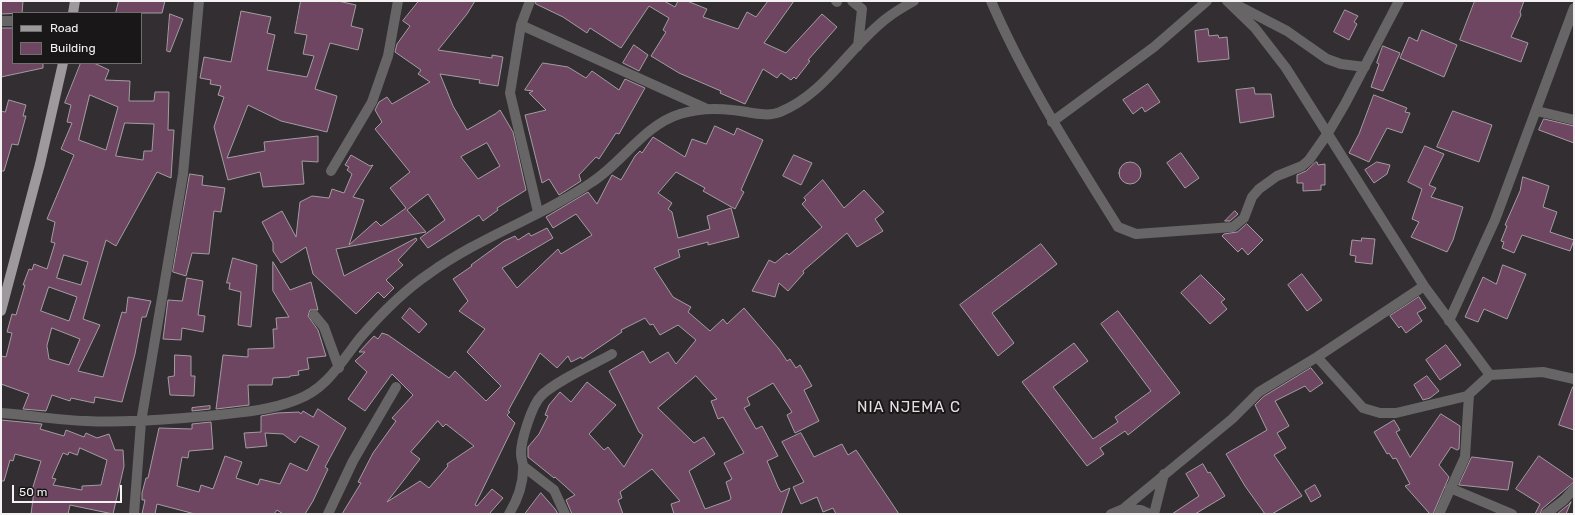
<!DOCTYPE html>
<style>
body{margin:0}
#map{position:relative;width:1575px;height:515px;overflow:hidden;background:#322e31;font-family:Rubik,sans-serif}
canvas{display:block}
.frame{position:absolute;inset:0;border:2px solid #f4f1f3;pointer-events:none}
.legend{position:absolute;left:12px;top:12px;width:130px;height:52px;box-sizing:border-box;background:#191718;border:1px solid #716e70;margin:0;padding:5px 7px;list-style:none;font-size:12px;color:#f4f1f3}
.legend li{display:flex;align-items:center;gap:8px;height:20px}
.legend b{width:20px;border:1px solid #716e70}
.scale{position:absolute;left:12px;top:485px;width:110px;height:18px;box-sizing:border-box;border:2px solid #f4f1f3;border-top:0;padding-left:5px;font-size:12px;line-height:14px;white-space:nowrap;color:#f4f1f3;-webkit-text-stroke:3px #191718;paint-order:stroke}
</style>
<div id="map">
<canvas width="1575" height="515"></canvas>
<div class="frame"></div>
<ul class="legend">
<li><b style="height:5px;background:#9e999c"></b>Road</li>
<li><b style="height:11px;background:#6f4662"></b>Building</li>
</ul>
<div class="scale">50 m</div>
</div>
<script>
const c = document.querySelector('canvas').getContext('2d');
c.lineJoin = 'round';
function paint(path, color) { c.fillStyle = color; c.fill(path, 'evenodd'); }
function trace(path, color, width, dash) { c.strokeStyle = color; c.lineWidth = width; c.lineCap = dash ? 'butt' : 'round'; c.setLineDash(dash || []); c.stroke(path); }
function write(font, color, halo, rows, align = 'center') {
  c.font = font + ' Rubik,sans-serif'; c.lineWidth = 4; c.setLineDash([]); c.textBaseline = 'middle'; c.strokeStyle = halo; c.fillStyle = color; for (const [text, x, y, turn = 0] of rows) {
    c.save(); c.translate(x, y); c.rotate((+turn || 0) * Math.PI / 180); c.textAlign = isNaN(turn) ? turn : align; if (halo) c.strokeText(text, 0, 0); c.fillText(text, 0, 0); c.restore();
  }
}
const building = new Path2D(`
 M1,1H23L22,13L1,14Z
 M119,1H165L162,13H116Z
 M301,1H338L356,5L351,26L363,29L358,50L330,43L315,89L337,96L327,132L281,121L248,105L227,158L265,151L264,142L318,136V162L302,161L304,184L263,187L260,172L228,180L214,127L224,97L218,95L221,86L210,84L211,80L200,78L204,57L231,62L241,11L271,17L267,33L275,35L267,70L307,77L314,56L303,54L307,35L295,33Z
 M419,1H475L467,14L438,50L492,58V55L503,57L498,86L479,83L480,80L440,74L453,106L467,130L495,114L494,115L500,110L513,132L526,190L497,208L498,210L483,221L479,215L428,248L420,238L445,220L428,194L407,210L426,232L336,249L344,276L416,238L417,240L398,260L403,265L386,280L394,288L384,298L378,292L356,314L313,274L306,247L281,263L273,251V243L262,222L282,211L296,237L300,202L312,196L329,198L332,189L344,193L352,174L347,170L349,167L345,165L351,155L370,166L373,165L353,197L364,200L349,245L376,221L381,226L406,208L390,188L410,172L375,129L382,122L375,110L379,102L387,97L392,104L430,82L418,74L421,70L395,52L397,44L410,26L403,21ZM487,143L500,166L478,179L461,157Z
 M536,1H664L675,7L678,1H687L707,9L703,17L738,29L747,12L756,17L768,1H794L764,43L786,53L822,14L837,27L808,60L810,61L796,79L794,77L791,80L781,73L777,78L763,69L745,104L720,93L721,91L679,73L651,56L666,32L663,30L669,18L649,6L621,48L590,28L587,33L563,17L536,4Z
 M1475,1H1524L1520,12L1521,15L1511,37L1528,43L1521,62L1460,40Z
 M1345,10L1358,16L1354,22L1357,24L1349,40L1334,32Z
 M170,14L183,19L170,52L167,51Z
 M1,28H13V63H43V68L1,77Z
 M1208,29L1209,36L1218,35L1219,38L1227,37L1229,59L1198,62L1195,31Z
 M1422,30L1457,45L1444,77L1400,58L1409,37L1417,41Z
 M634,45L648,55L639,71L623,63Z
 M1383,46L1400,53L1383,91L1371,87L1379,64L1377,63Z
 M81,63H94L109,70L105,80L130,81L129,101H154L155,92H169L168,130H174L171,178L157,172L116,246L106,240L83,319L100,325L78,371L103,377L122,312L126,313L128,297L151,301L146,317H142L135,354L122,402L95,397L94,403L71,398L70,401L52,395L46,411L23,409L29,394L1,384V356L6,357L12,333L7,332L12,314L16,315L25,285H23L29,269L32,270L34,264L47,269L55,243L51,242L55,222L47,219L74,155L61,149L72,123L67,122L71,105L65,103ZM90,95L118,107L106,150L79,140ZM125,123L154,124L152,151H144L143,160L116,156ZM64,255L88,262L81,285L57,278ZM49,287L77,297L69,321L41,311ZM52,328L80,339L69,365L49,359L47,346Z
 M543,63L568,67L586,78L592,71L619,90L625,79L645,88L619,134L616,133L599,159L596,157L579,175L581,181L559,195L549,179L542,183L525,115L546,110L529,93L533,91L525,90Z
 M1148,84L1160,102L1145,112L1142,107L1133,114L1123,100Z
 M1254,88L1255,94H1271L1274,117L1240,123L1236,90Z
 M1374,95L1407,108L1405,112L1410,113L1402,133L1387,128L1369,162L1349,153L1359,134Z
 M9,100L26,105L23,116H26L18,145L12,144L4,171H1V111L5,112Z
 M1453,111L1492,125L1479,162L1437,147Z
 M1544,119L1574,126V143L1539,130Z
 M715,126L734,135L737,128L763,140L741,190L744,192L735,209L703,191L705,188L676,172L658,193L672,203L668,209L672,212L678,238L710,229L707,216L731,208L739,237L708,245V242L678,250L680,257L654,268L673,297L691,307L688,312L710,331L723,319L727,324L744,308L779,349L787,361L790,359L796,368L800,365L812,386L804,390L819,421L795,433L787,415L792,412L773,383L747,398L750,405L744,408L756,429L762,426L778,456L767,461L778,487L781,492L790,488L781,514H674L671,504L680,501L652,469L620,492L622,498L618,500L623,514H572L566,500L575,495L555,477L554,478L528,457V447L539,434L548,416L545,415L549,405L560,392L571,402L587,382L616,405L589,434L604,450L608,447L624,467L643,435L639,432L609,371L643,351L650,363L668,352L676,364L696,340L678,325L660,335L653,324L650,325L645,318L621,330L622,332L582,359L581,357L571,362L568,356L557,368L540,353L508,411L510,412L507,415L515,423L475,505L477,506L492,489L503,498L489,514H342L361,483L358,482L373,453L396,421L392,418L413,395L392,374L365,411L348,399L367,372L355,361L365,352H359L374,336L378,339L382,333L388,335L449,378L455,371L486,401L501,386L467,352L485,329L459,311L468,301L453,279L472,266L471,265L504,241L515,236L518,240L529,233L531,236L547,228L553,238L502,268L517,288L558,249L561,254L592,235L576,214L553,228L546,217L588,192L597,204L612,175L621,180L635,156L640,151L642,153L653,137L685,157L692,139L706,144ZM696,376L717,399L711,401L718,419L723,417L744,453L724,463L732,479L726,482L731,498L730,500L705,509L689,471L715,454L704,437L694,443L658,408ZM438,421L443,427L446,424L474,446L447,464L448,466L429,488L420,481L387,502L420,459L411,452Z
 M1425,146L1444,154L1429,185L1436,188L1431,197L1463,207L1453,240L1447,252L1411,237L1419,222L1412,219L1422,189L1408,182Z
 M1181,153L1199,178L1185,188L1167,163Z
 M794,155L812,163L801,185L783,176Z
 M1119 173a11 11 0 1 1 22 0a11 11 0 1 1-22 0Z
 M1316,162H1317L1318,165L1325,164V185H1321V190L1303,191V183H1297V175L1306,171Z
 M1377,162L1390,165L1387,174L1374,183L1365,170Z
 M190,174L203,176L202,185L225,188L221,212L214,211L209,254L192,253L186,276L173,272Z
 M1523,177L1549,186L1543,207L1557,212L1550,232L1574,240L1570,251L1522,235L1514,253L1502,248L1504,242L1501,241L1507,226L1505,225L1520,191Z
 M823,180L844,208L864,190L884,212L875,219L883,231L857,247L847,233L803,271L804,273L788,291L779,283L775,297L752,291L769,260L775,263L787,253L789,255L822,227L802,204L806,200L804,198Z
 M1235,211L1238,214L1230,221H1225Z
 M1247,224L1263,240L1248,255L1242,248L1238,252L1222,236L1224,234L1237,232Z
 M1362,238L1375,239L1372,264L1355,262L1356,256L1350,255L1352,240L1361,241Z
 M1041,244L1057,264L992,313L1014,343L998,356L960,305Z
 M233,258L257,265L251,327L238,325L241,292L229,289L230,283H227Z
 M273,262L290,290L311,282L318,310H310L308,316L318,330L326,356L307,358L309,369L298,371L299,375L290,376V377L273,378L272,385H248L249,405L216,409L223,355L248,357V349L274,348L273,329H277L276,318L289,317L273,291Z
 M1503,265L1526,274L1507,319L1484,309L1478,322L1465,317L1483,277L1496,284Z
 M1302,274L1322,300L1307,311L1288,285Z
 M1201,275L1225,299L1221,302L1227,309L1210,324L1181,293Z
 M187,278L203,281L198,315L205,316L203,332L182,328L181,340L163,339L168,300L182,301Z
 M1419,297L1426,308L1417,313L1422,321L1406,333L1401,326L1399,328L1390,316Z
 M410,308L427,324L419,333L402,318Z
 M1118,311L1180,393L1128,435L1125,431L1100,448L1104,454L1087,466L1022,382L1074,343L1088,361L1053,387L1093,439L1118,422L1115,417L1151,391L1101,324Z
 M1446,345L1461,365L1440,380L1426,360Z
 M175,355L191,356V376H195L194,396L170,395L168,377L174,376Z
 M1311,368L1323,383L1310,392L1305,386L1275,401L1289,426L1277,433L1286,448L1274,455L1302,496L1272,514H1265L1245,486L1226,454L1267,430L1255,405L1263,397Z
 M1427,376L1439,391L1430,398L1423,400L1414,385Z
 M1573,387H1574V430L1559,425Z
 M210,406V409L192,411V408Z
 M318,409L346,428L325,467L328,469L313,501L305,514H283L277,510L274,514H195L157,504L155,514H142L145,500H142V493L146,478H148L159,428L192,429V424L211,422L213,449L189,451L188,458L182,457L177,486L199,492L201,485L213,489L225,456L242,462L236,478L258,485L260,479L280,484L290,463L307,471L319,446L300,436L295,443L283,434L265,433L267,446L246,448L244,433L261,432V416L277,413L299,412L301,414L303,411L313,417Z
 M1441,414L1460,426L1459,449L1457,450L1451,447L1439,465L1449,477L1433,514H1430L1405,486L1410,484L1396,458L1393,459L1389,453L1387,454L1374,432L1394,420L1400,430L1396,432L1410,457Z
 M1,420L42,424L40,429L64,436L66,430L84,437L86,433L97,438L109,434L115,450H123L124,466L113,514L70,505L68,514H31L34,491L32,490L41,461L15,454L13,461L10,460L4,481H1ZM80,448L107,460L101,485L82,486V490L53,485L56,479L52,478L63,453L68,455L69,452L77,455Z
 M801,433L814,457L842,444L848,455L856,450L899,514H836L833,508L823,512L817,497L801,504L793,487L804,482L782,442Z
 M1539,456L1574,480V482L1542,509L1540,514H1535L1540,504L1516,489Z
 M1472,457L1513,462L1508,490L1459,485Z
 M1203,464L1208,473L1210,472L1225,496L1195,514H1172L1199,496L1186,474Z
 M1315,485L1321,496L1311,502L1305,491Z
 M541,493L555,509L558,514H525Z
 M1571,502L1566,514H1557L1568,505Z`);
paint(building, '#6f4662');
trace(building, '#a29da0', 1);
trace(new Path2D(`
 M530,1L521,25L510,93L538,212
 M836,1L837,2
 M852,1L862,9L858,46
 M991,1C1025,80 1072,153 1118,227L1136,234L1233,227L1244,218L1252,197L1259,189L1277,176L1302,166L1309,160L1328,133L1345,104L1399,1
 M1227,1L1255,28L1286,68L1424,286L1490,375
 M1233,3L1287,31L1327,59L1341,64L1365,67
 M1,21H13
 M521,25L705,108
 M1537,111L1574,120
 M1052,122L1154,47L1207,1
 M331,171L372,102L388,56L398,1
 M314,315L324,327L339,368
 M1449,321L1495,220L1574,8
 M1317,357L1363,408L1380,413H1396L1467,396L1490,375L1543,372L1574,379
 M1,413C29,415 57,420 86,421C127,423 167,419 208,416C237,413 268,411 296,400C327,389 341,362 360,338C379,316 406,289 430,273C480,237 541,217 592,182C623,162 644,125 680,114C696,109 715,108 732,110C747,111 766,118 780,112C825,94 849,47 887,18C895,12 905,6 914,1
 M523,466L554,490L565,514
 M1450,488L1512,514
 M1123,509L1141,510L1150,514
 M134,514L141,422L183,174L199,1
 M328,514L353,461L396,387
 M509,514C518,499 524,483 523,465C522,461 521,457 521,453C521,440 532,405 541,396C554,382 594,364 612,354
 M1111,514L1123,509L1232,419L1259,392L1317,357L1424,286
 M1154,514L1164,474
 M1439,514L1465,457L1469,395
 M1546,514L1564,500L1574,489`), '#676566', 10);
trace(new Path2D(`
 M73,13L75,1
 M1,311L40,164L63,63`), '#9e999c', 10);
c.letterSpacing = '1px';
write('15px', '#e5dfe2', '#191718', [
 ["NIA NJEMA C",909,408]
]);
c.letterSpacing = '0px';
</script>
